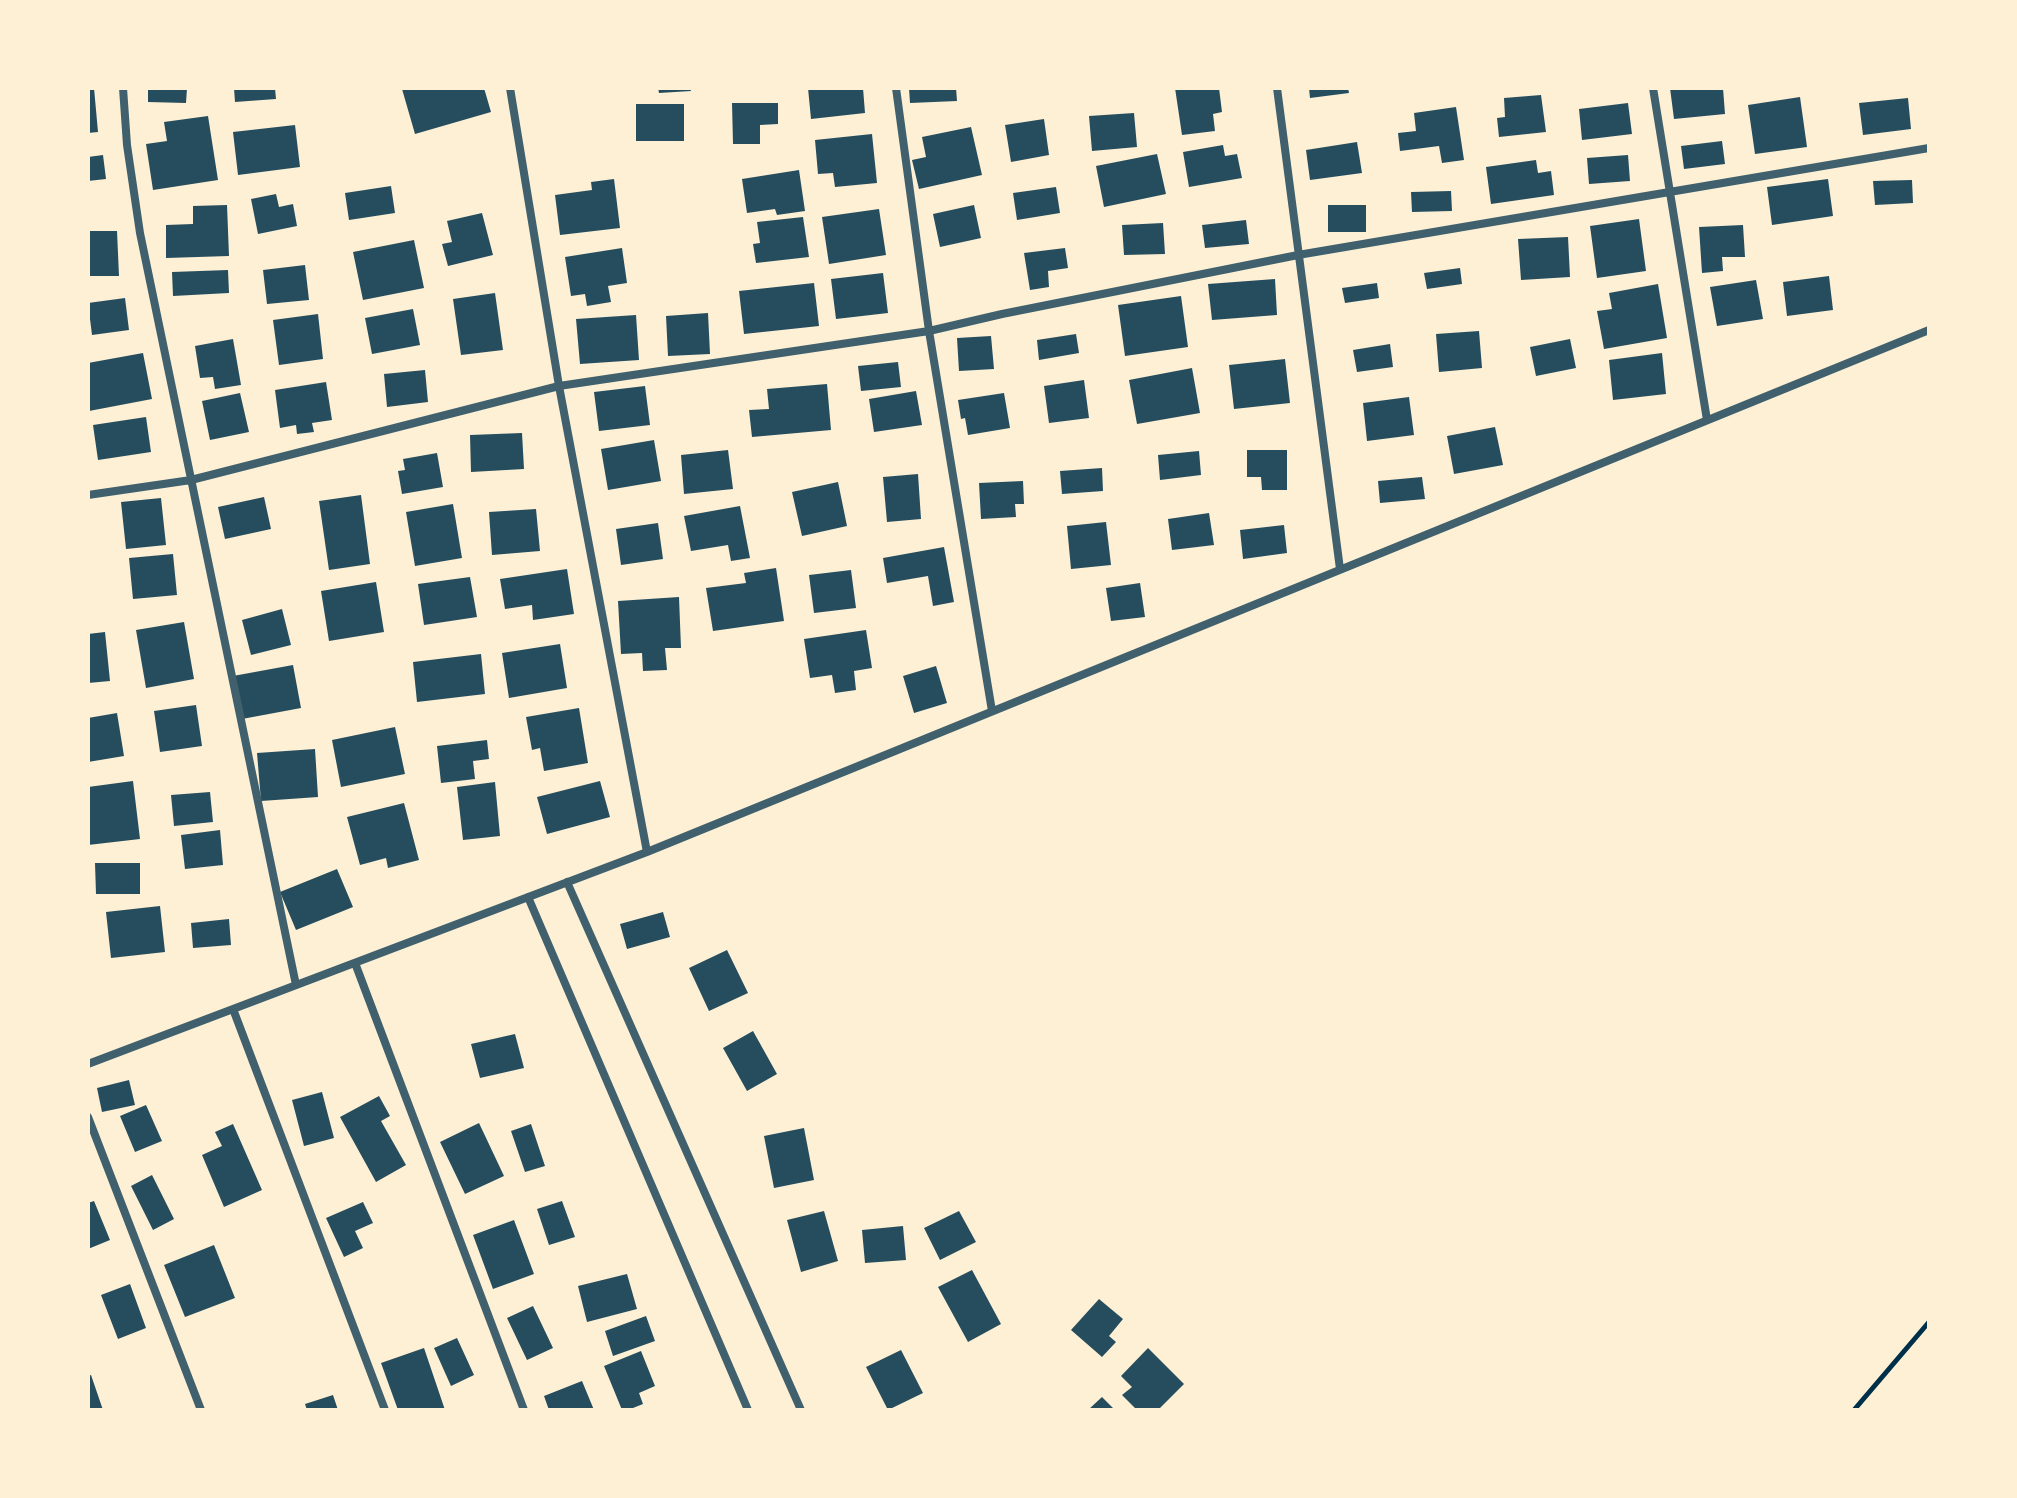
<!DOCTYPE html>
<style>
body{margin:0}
#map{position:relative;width:2017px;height:1498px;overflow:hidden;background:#fdf0d5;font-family:"Golos Text",sans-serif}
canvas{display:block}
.frame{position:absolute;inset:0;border:90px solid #fdf0d5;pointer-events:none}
</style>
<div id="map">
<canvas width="2017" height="1498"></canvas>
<div class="frame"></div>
</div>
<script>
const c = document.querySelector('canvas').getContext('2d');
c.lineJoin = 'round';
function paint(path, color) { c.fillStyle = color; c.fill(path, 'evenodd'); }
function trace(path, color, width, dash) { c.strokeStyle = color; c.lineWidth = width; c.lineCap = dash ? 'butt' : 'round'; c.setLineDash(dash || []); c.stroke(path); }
paint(new Path2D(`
 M88,88H94L98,132L88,133Z
 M148,88H187L186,103L148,102Z
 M234,88H275L276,99L235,102Z
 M484,88L491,112L415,134L402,89Z
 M658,88H690L691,91L659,93Z
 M808,88H863L865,113L811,119Z
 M909,88H956L957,101L910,103Z
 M1175,88H1219L1222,112L1213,114L1215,131L1182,135Z
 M1309,88H1348L1349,93L1310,98Z
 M1670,88H1723L1725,114L1674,119Z
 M1541,95L1546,132L1499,137L1497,118L1505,117L1504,98Z
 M1800,97L1807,147L1755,154L1748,105Z
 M1908,98L1911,129L1863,135L1859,103Z
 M732,103H778V124L760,125V144H733Z
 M1628,103L1632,134L1582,140L1579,109Z
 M636,104H684V141H636Z
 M1456,107L1464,160L1442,163L1439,146L1400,151L1398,133L1416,131L1414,113Z
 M1134,113L1137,147L1092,151L1089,116Z
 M208,116L218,180L153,190L146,144L167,141L164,122Z
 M1044,119L1049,155L1011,162L1005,125Z
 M295,125L300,167L238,175L233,132Z
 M971,127L982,175L919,189L912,160L926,157L922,137Z
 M872,134L877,183L835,187L833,173L818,174L815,140Z
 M1722,141L1725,164L1684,169L1681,146Z
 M1357,142L1362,173L1310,180L1306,150Z
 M1223,145L1225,156L1237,154L1242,178L1189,187L1183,152Z
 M1157,154L1166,194L1104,207L1096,166Z
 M103,155L106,179L88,181V157Z
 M1628,155L1630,181L1589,184L1587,158Z
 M1536,160L1538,173L1551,171L1554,195L1491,204L1486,167Z
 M799,170L805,211L777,215L775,209L747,213L742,179Z
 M614,179L620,228L560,235L555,195L592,190L591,182Z
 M1828,179L1833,216L1772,225L1767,187Z
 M1912,180L1913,203L1875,205L1873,181Z
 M391,186L395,213L349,220L345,193Z
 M1056,187L1060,213L1017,220L1013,193Z
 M1451,191L1452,211L1412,212L1411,192Z
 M276,194L279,207L293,204L297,226L258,234L251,199Z
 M227,205L229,256L166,258V225L193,224V206Z
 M974,205L981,238L940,247L933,214Z
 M1328,205H1366V232H1328Z
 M879,209L886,255L829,264L822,217Z
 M482,213L493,255L448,266L442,244L452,242L447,221Z
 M803,217L809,257L756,263L753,244L760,243L757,222Z
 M1639,219L1646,271L1597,278L1590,226Z
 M1246,220L1249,244L1205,248L1202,225Z
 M1163,223L1165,254L1124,255L1122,225Z
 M1743,225L1745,257H1722L1723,271L1702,273L1699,227Z
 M88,231H117L119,276H88Z
 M1568,237L1570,277L1521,280L1518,239Z
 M414,240L424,288L363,300L353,252Z
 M622,248L627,283L608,286L611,302L587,306L585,294L571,296L565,257Z
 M1065,248L1068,268L1048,271L1049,287L1030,290L1024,253Z
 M305,265L309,300L267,304L263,270Z
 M1460,268L1462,284L1427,289L1424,273Z
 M228,270L229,293L173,296L172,272Z
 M883,273L888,313L836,319L831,279Z
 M1829,276L1833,310L1787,316L1783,282Z
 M1275,279L1277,315L1212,320L1208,284Z
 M1756,280L1763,319L1717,326L1710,287Z
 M814,283L819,326L744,334L739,291Z
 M1377,283L1379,298L1345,303L1342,288Z
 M1658,284L1667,338L1604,349L1597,311L1612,309L1609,293Z
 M495,293L503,350L461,355L453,299Z
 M1181,296L1188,347L1125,356L1118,305Z
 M125,298L129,330L92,335L88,303Z
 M413,309L420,345L372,354L365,318Z
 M708,313L710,354L668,356L666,316Z
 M318,314L323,359L279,365L273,320Z
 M636,315L639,360L580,364L576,319Z
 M1479,331L1482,368L1439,372L1436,334Z
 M1076,334L1079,353L1039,360L1037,340Z
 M991,336L994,369L959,371L957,338Z
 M233,339L241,385L215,389L213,377L200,378L195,346Z
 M1570,339L1576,368L1536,376L1530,347Z
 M1390,344L1393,367L1357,372L1353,350Z
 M143,353L152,399L89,411L88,363Z
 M1662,353L1666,394L1613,400L1609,360Z
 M1285,359L1290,403L1234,409L1229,365Z
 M898,362L901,387L861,391L858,366Z
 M1192,368L1200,413L1137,424L1129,380Z
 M425,370L428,402L387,407L384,374Z
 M1084,380L1089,418L1049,423L1044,386Z
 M326,382L332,420L312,423L314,432L297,434L296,425L280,428L275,390Z
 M827,384L831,430L752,437L749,410L769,409L767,389Z
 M645,386L650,425L599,431L594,392Z
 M916,391L922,425L874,432L869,399Z
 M240,393L249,432L210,440L202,401Z
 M1004,393L1010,428L968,435L965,418L961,419L958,400Z
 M1409,397L1414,435L1367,441L1363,403Z
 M146,417L151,452L98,460L93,425Z
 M1495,427L1503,465L1454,474L1447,436Z
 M522,433L524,469L471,472L470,435Z
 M654,440L661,481L608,490L601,449Z
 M728,450L733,489L684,494L681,455Z
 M1247,450H1287V490H1262L1261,477H1247Z
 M1199,451L1201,475L1160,480L1158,455Z
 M437,453L443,487L402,494L398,471L405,470L403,459Z
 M1102,468L1103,491L1062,494L1060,471Z
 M918,474L921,519L887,522L883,477Z
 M1422,477L1425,499L1380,503L1378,481Z
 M1023,481L1024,504H1015L1016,517L981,519L979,483Z
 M838,482L847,526L802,536L792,492Z
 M361,495L370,564L329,570L319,501Z
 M264,497L271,529L225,539L218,507Z
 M161,498L166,545L126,549L121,502Z
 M453,504L462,558L415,566L406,512Z
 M740,506L750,558L731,561L728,545L691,551L684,516Z
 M536,509L540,551L492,555L489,512Z
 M1209,513L1214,545L1172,550L1168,519Z
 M1106,522L1111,565L1071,569L1067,526Z
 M658,523L663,559L621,565L616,529Z
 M1284,525L1287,553L1243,559L1240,530Z
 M944,547L954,602L933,606L928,576L887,583L883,558Z
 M173,554L177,595L133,599L129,558Z
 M776,568L784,621L713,631L706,588L746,583L744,573Z
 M567,569L574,614L533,620L532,605L505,609L500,579Z
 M851,570L856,608L814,613L809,575Z
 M470,577L477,617L424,625L418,584Z
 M376,582L384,632L329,641L321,591Z
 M1140,583L1145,617L1111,621L1106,588Z
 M679,597L681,648H665L667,670L643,671L642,653L621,654L618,601Z
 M282,609L291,645L251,655L242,620Z
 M184,622L194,679L146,688L136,630Z
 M866,630L872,668L854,671L856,690L835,693L832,675L810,678L804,639Z
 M105,632L110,681L88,683V634Z
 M560,644L567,688L509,698L502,653Z
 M481,654L485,694L417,702L413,662Z
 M293,665L301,708L242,719L233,676Z
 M936,666L947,703L914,713L903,676Z
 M196,705L202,746L160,752L154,711Z
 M579,708L588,763L544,771L540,748L532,750L526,717Z
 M117,713L124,756L88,762V718Z
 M395,727L405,774L341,787L332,740Z
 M487,740L489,759L473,761L475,779L441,783L437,746Z
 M315,749L318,797L261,801L257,753Z
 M133,781L140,839L88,845V787Z
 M600,781L610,817L547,834L537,797Z
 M495,782L500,836L463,840L457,787Z
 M210,792L213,822L174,826L171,795Z
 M404,803L419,860L388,868L386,858L360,865L347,817Z
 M220,830L223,865L185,869L181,835Z
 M95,863H140V894H96Z
 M337,869L353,907L296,930L280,892Z
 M160,906L165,952L111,958L106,912Z
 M663,912L670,937L627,949L620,924Z
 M229,919L231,945L193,948L191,923Z
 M727,950L748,993L709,1011L689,968Z
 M753,1031L777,1074L747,1091L723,1048Z
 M515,1034L524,1068L480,1078L471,1044Z
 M129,1080L135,1105L102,1112L97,1088Z
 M322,1092L334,1138L304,1146L292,1100Z
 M379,1096L390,1116L381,1121L406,1165L376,1182L340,1117Z
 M146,1105L162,1141L135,1152L120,1116Z
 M479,1123L504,1176L465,1194L440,1142Z
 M233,1124L262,1190L224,1207L202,1155L222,1146L215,1132Z
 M531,1124L545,1166L525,1172L511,1131Z
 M804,1128L814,1180L774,1188L764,1136Z
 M152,1175L174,1219L153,1230L131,1186Z
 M94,1201L110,1240L88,1249V1203Z
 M562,1201L575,1237L549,1245L537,1209Z
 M363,1202L373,1223L355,1231L363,1248L344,1257L326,1218Z
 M824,1211L838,1261L801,1272L787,1220Z
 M959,1211L976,1242L940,1260L924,1228Z
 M514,1220L534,1274L493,1289L473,1235Z
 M903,1226L906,1260L865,1263L862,1230Z
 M214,1245L235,1298L185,1317L164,1265Z
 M972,1270L1001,1324L968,1342L938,1287Z
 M627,1274L637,1309L587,1322L578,1286Z
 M130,1284L146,1328L118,1339L101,1295Z
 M1099,1299L1123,1319L1109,1336L1116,1342L1102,1357L1071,1330Z
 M533,1306L553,1348L527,1360L507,1318Z
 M646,1316L655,1341L613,1356L605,1331Z
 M457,1338L474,1375L451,1386L434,1348Z
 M424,1348L445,1410H398L381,1363Z
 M1148,1348L1184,1384L1158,1410H1137L1122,1395L1132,1387L1121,1376Z
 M901,1350L923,1393L888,1410L866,1367Z
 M641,1351L655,1386L639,1393L643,1404L628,1410H622L604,1366Z
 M91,1375L103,1410H88V1376Z
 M582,1381L594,1410H549L544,1396Z
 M333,1395L338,1410H307L305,1404Z
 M1102,1397L1115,1410H1088Z`), '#264d5e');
trace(new Path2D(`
 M1854,1410L1929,1322`), '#003049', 5);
trace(new Path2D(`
 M123,88L127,145L140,233L296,985
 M510,88L559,386L647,852
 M896,88L929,331L992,711
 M1277,88L1340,569
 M1653,88L1707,420
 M88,495L191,480L559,386L929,331L1002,314L1298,255L1929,148
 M567,882L801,1410
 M528,897L748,1410
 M355,963L524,1410
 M233,1009L385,1410
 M88,1064L647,852L1929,330
 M88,1117L201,1410`), '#3f606c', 8);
</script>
